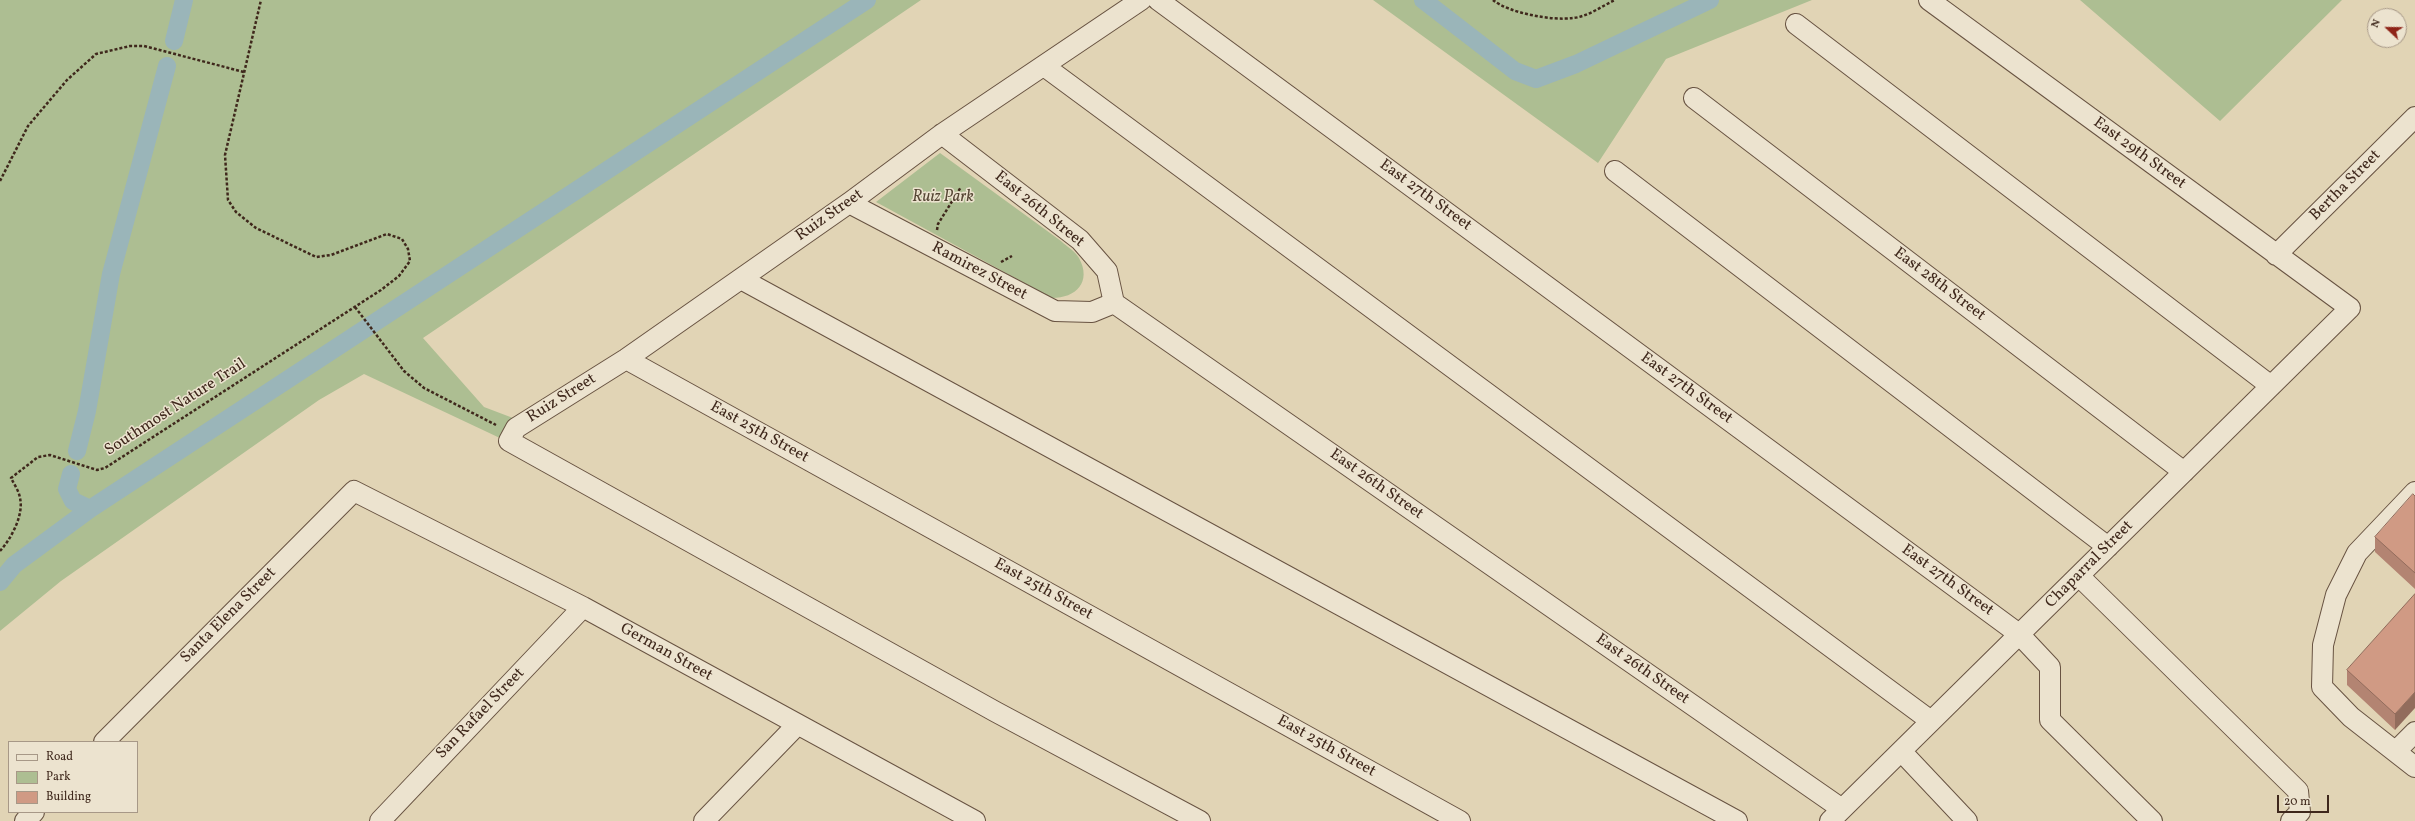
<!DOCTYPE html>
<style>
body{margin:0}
#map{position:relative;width:2415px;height:821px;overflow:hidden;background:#e1d4b5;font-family:Vollkorn,serif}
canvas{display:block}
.legend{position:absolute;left:8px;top:741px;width:130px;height:72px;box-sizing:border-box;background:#ece3cf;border:1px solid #a79887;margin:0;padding:5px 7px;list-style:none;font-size:12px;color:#3f281c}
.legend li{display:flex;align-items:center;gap:8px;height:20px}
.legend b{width:20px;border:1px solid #a79887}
.north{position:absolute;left:2367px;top:8px;width:40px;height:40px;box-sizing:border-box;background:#ece3cf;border:1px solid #a79887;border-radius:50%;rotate:292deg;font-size:11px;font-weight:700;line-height:16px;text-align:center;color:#3f281c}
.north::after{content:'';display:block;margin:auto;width:14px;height:18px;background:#8f2418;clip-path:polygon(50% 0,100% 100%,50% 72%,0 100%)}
.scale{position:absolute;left:2277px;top:795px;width:52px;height:18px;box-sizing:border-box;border:2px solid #3f281c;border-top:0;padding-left:5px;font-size:12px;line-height:14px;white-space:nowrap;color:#3f281c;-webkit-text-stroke:3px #ece3cf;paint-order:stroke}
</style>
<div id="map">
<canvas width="2415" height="821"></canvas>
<ul class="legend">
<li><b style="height:5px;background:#ece3cf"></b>Road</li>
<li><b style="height:11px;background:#adbe92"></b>Park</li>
<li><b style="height:11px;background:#d09a84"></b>Building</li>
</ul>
<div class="north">N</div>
<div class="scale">20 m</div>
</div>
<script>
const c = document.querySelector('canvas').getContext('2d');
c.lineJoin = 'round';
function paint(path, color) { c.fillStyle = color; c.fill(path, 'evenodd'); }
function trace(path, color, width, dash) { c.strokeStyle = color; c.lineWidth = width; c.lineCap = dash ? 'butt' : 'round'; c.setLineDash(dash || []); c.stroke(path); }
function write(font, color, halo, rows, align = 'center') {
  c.font = font + ' Vollkorn,serif'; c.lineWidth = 3; c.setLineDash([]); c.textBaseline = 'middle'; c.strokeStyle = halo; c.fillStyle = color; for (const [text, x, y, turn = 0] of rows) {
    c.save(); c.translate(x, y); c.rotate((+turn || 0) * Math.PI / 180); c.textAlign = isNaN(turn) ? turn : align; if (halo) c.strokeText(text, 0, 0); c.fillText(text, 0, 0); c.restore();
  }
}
paint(new Path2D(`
 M0,0H921L423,338L484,407L513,418L502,439L364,374L319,400L61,581L0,631Z
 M1373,0H1812L1666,59L1598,163Z
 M2080,0H2342L2220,121Z
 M940,153L1061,241C1066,246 1075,251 1079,258C1092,282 1076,298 1052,298L876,202Z`), '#adbe92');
trace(new Path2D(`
 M1423,0L1515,71L1536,79L1576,64L1710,0
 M174,41L184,0
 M77,451L87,411L111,274L167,66
 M71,474L67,489L73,501L90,509
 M0,582L14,565L90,509L867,0`), '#9ab5b9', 18);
const minor = new Path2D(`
 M1141,0L942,134L849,203L626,359L516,428L509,441L996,712L1200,821
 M1158,0L2019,634L2050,667V720L2152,821
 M1796,24L2271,386
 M1044,66L1931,721
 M1694,98L2184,472
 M942,134L1080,240L1107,271L1114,303L1842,809
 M1615,171L2108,547
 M849,203L1055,311L1092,312L1114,303
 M2276,255L2415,117
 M741,279L1737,821
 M626,359L1460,821
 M2415,492L2357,553L2336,595L2323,645L2322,687L2351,717L2415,767
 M2079,576L2298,791L2300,812L2291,821
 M104,742L354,491L583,607L975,821
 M1901,751L1967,821
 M2396,751L2415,732
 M25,821L34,812
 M380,821L583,607
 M704,821L797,725
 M1830,821L2350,308L1929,0`);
trace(minor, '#685342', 22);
trace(new Path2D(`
 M1493,0C1509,13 1552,21 1573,18C1587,17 1602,6 1615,0
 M0,181L28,126L67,80L96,54L130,46H144L244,72
 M937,230L938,224L961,187
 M1001,262L1012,256
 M355,307L404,371L424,388L496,425
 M0,551C11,539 24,515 20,498C19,491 14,484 11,478L38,457L50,455L97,470L105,468L381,290L399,276L410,261L408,249L402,239L387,234L331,255L316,257L256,228L236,212L228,200L225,155L261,0`), '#3f281c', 2.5, [3, 2]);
trace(minor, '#ece3cf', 20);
paint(new Path2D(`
 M2415,496V589L2375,552V537Z
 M2415,594L2395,730L2347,685V670Z`), '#b38472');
paint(new Path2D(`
 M2415,692V708L2395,730V714Z`), '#926c5c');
const building = new Path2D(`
 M2413,494L2415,496V573L2375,537Z
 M2415,594V692L2395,714L2347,670Z`);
paint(building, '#d09a84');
trace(building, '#926c5c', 1);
write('16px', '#3f281c', '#ece3cf', [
 ["East 29th Street",2139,154,36],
 ["Bertha Street",2346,186,-45],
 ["East 27th Street",1425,196,36],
 ["East 26th Street",1039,210,39],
 ["Ruiz Street",830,216,-35],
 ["Ramirez Street",979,272,28],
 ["East 28th Street",1939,285,37],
 ["East 27th Street",1686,389,36],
 ["Ruiz Street",562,399,-32],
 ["Southmost Nature Trail",176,408,-33],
 ["East 25th Street",759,433,29],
 ["East 26th Street",1376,485,35],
 ["Chaparral Street",2090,565,-45],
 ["East 27th Street",1947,581,36],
 ["East 25th Street",1043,590,29],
 ["Santa Elena Street",229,616,-45],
 ["German Street",666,653,29],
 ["East 26th Street",1642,670,35],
 ["San Rafael Street",481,714,-46],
 ["East 25th Street",1326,747,29]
]);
write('italic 16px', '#554634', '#ece3cf', [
 ["Ruiz Park",943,198]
]);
</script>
